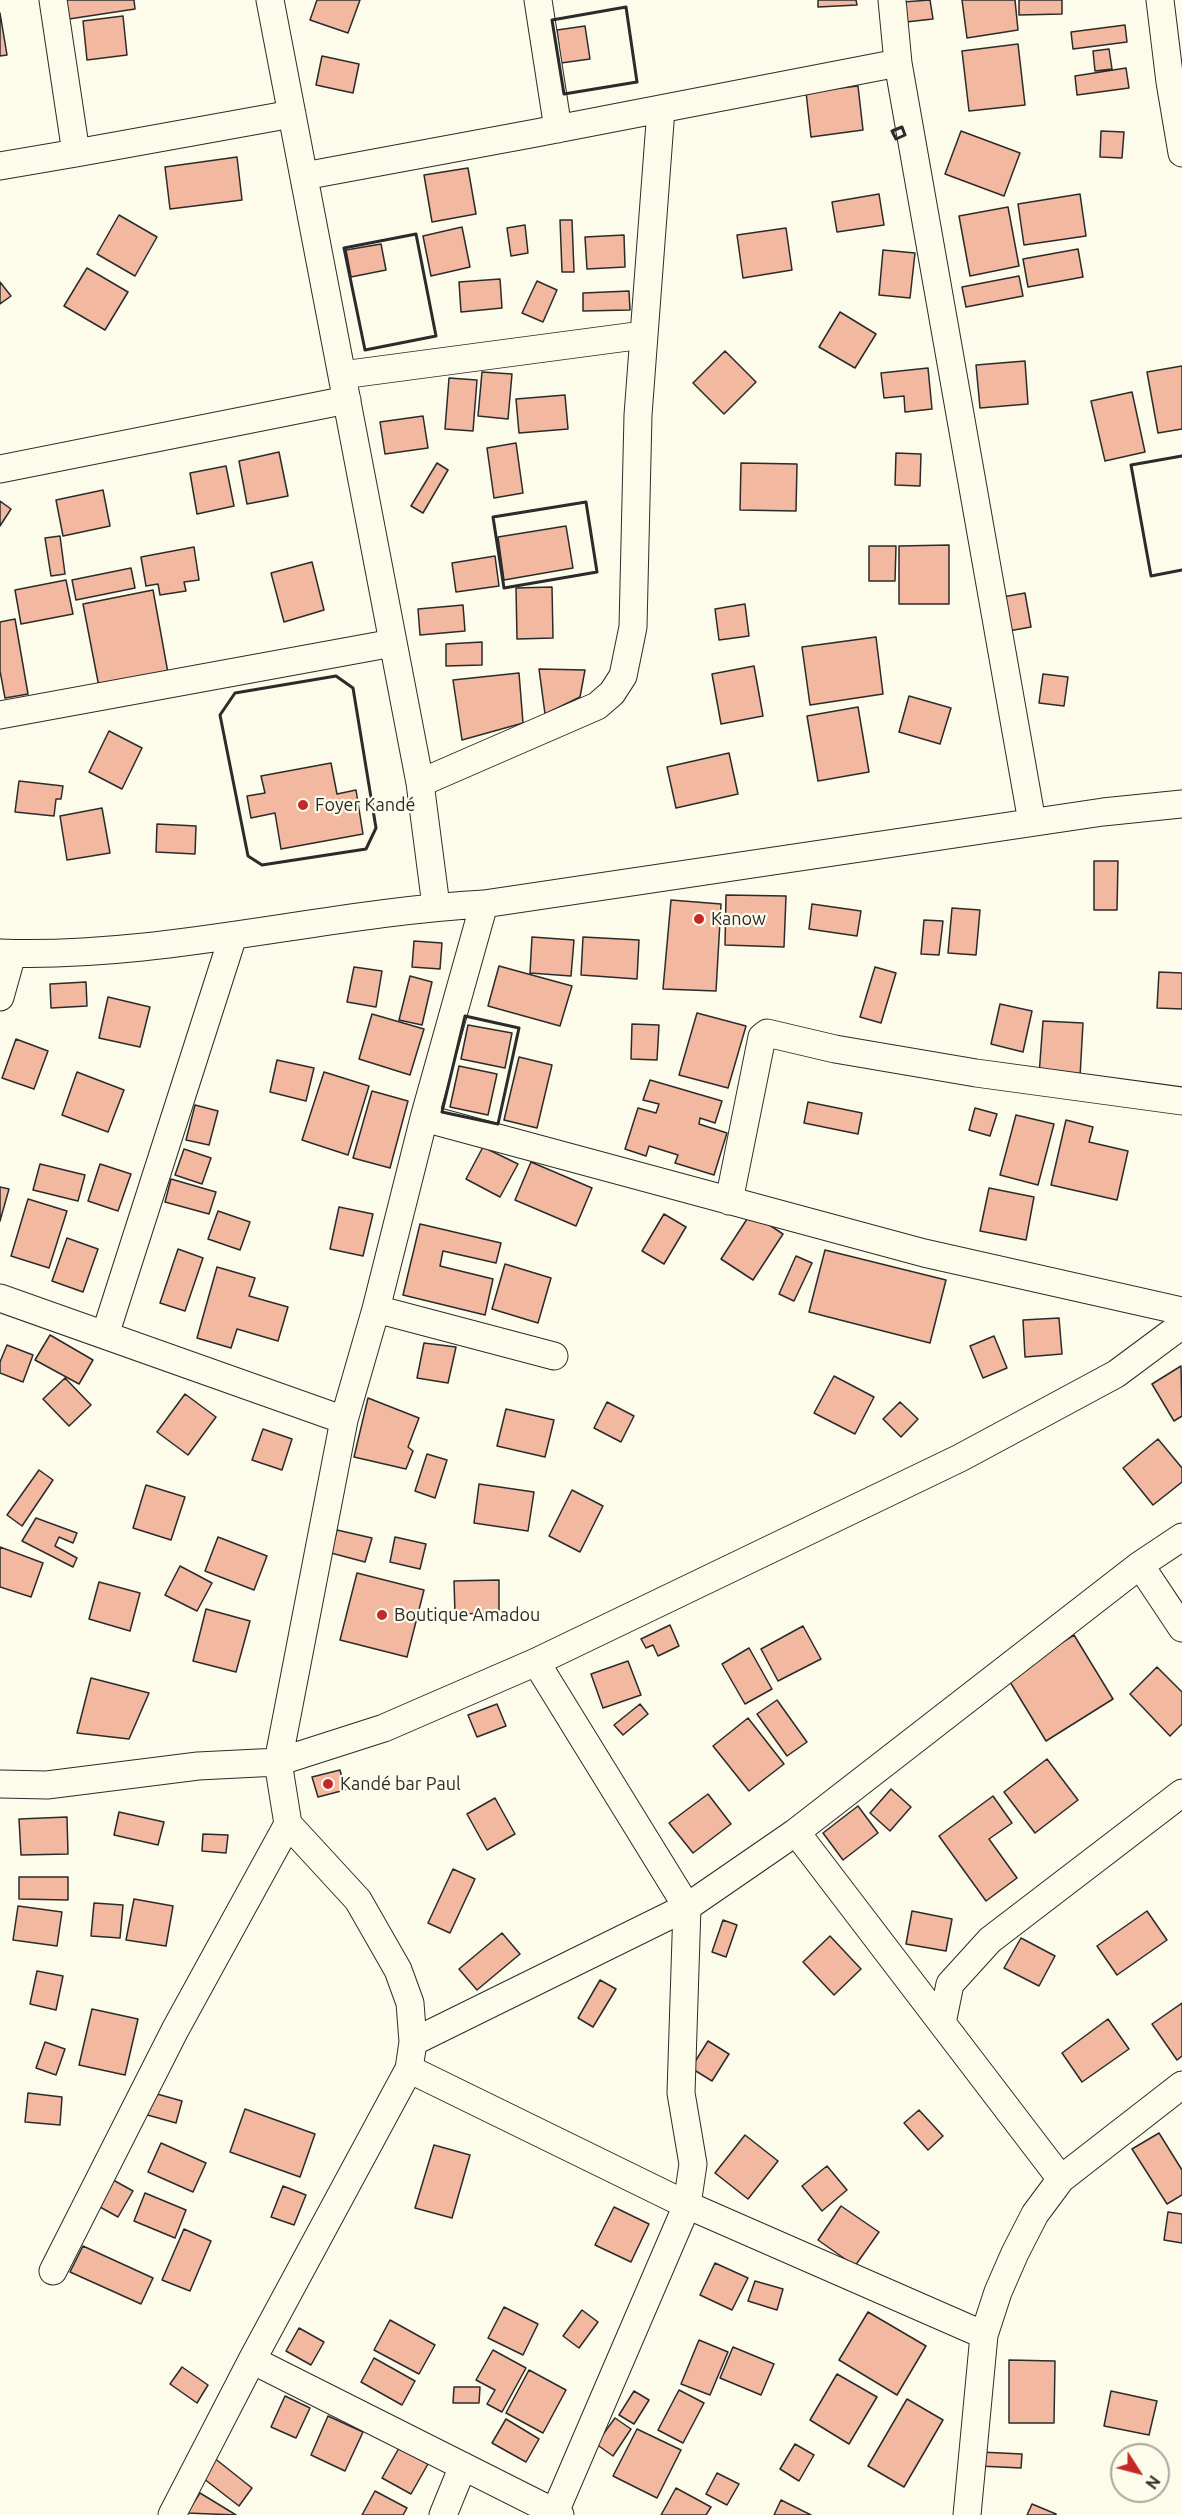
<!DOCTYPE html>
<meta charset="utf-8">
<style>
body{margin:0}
#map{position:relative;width:1182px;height:2515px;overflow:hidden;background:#fdfbea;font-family:Ubuntu,sans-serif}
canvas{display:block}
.north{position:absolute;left:1110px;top:2443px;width:60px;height:60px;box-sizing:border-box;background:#fdfbea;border:2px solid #a9a89e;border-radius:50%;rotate:126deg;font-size:16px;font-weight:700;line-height:24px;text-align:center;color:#2b2b2b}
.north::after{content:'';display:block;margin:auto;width:21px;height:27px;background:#c62828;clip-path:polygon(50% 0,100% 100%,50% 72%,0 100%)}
</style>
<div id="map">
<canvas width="1182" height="2515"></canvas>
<div class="north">N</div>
</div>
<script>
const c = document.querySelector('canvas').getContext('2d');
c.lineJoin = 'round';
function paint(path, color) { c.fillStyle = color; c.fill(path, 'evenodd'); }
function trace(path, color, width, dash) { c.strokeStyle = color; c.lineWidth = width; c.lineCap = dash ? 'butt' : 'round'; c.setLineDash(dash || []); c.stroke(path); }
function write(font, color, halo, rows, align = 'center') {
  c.font = font + ' Ubuntu,sans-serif'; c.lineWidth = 4.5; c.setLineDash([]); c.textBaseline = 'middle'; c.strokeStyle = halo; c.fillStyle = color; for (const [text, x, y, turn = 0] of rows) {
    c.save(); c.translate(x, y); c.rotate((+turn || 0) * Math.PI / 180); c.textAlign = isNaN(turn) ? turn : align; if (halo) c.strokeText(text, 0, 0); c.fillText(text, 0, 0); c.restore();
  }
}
const building = new Path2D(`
 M66,0H134L135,9L69,19Z
 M317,0H360L348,33L310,20Z
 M818,0H856L857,5L818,7Z
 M930,0L933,19L906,22L903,2Z
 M962,0H1015L1018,30L967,38Z
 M1019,0H1062V14L1019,15Z
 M0,13L7,55L0,56Z
 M123,16L127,55L87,60L83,21Z
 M1125,25L1127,42L1073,49L1071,32Z
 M585,26L590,59L561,63L557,30Z
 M1018,44L1025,105L969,111L962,51Z
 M1109,49L1112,69L1095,71L1093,51Z
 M322,56L359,64L353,93L316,85Z
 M1126,68L1129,88L1077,95L1075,76Z
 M858,86L863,130L811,137L806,92Z
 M961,131L1020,153L1004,196L945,174Z
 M1101,131L1124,132L1122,158L1100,157Z
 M237,157L242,200L170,209L165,167Z
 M468,168L476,214L432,222L424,175Z
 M879,194L884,225L837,232L832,202Z
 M1080,194L1086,236L1024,245L1018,204Z
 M1008,207L1019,266L970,276L959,216Z
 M119,215L157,237L135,276L97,254Z
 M560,220H572L574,272H562Z
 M525,225L528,253L511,256L507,228Z
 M462,227L470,267L431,276L423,236Z
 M786,228L792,270L743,278L737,235Z
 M624,235L625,267L587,269L585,237Z
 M381,244L386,270L351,277L346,250Z
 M1078,249L1083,277L1028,287L1023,259Z
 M883,250L915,253L910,298L879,295Z
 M87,268L128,292L105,330L64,306Z
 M1019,276L1023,296L966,307L962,287Z
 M500,279L502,308L461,312L459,282Z
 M537,281L557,290L543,322L522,313Z
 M0,282L11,296L0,304Z
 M629,291L630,310L583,311V293Z
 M840,312L876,334L855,368L819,347Z
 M725,351L756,382L724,414L693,383Z
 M1025,361L1028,404L980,408L976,365Z
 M1182,366V429L1158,433L1147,372Z
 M928,368L932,409L905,412L904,396L884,398L881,373Z
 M482,372L512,374L508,419L478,416Z
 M449,378L477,380L473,431L445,429Z
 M1132,392L1145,452L1105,461L1091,401Z
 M565,395L568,429L519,433L516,399Z
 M423,416L428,448L385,454L380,422Z
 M516,443L523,493L494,498L487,448Z
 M279,452L288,496L247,504L239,461Z
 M896,453L921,454L920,486L895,485Z
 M437,463L448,470L423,513L411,506Z
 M741,463L797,464L796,511L740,510Z
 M226,466L234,506L197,514L190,473Z
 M103,490L110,526L63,536L56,500Z
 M0,501L11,509L0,526Z
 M566,526L573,568L504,580L498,537Z
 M60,536L65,574L51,576L45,538Z
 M949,545V604H899V546Z
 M869,546H896L895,581H869Z
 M194,547L199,580L184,582L186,591L160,595L158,584L146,586L141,557Z
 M495,556L499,586L456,592L452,563Z
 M312,562L324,610L284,622L271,573Z
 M131,568L135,588L76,600L72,580Z
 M66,580L73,614L21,624L15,590Z
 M552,587L553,638L517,639L516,588Z
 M153,590L168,673L99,687L83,604Z
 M1025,593L1031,627L1003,632L997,598Z
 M745,604L749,636L719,640L715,609Z
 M463,605L465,631L420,635L418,609Z
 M15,619L28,694L5,698L0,671V622Z
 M876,637L883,694L810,705L802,647Z
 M482,642V665L446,666V644Z
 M754,666L763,716L721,724L712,674Z
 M539,669L585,670L580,697L545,714Z
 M519,673L523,723L462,740L453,680Z
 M1043,674L1068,677L1064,706L1039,703Z
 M909,696L951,708L940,744L899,732Z
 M858,707L869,772L818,781L807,716Z
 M109,731L142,748L122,789L89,772Z
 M729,753L738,794L676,808L667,767Z
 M331,763L337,794L356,790L363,834L281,849L275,813L251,818L247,796L265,793L261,776Z
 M19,781L63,786L61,799H56L54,816L15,812Z
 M102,808L110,853L67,860L60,816Z
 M157,824L196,826L195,854L156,852Z
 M1094,861H1118L1117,910H1094Z
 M726,895L786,896L784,947L725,945Z
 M671,900L721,904L716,991L663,989Z
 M812,904L861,911L857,936L809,929Z
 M952,908L980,910L976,955L948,953Z
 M924,920L943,921L939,955L921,954Z
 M532,937L574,940L571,976L530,973Z
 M583,937L639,940L637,979L581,975Z
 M414,941L442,943L440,969L412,967Z
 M499,966L572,986L560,1026L488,1006Z
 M354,967L382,971L376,1007L347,1002Z
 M875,967L896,973L881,1023L860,1017Z
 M1159,972L1182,973V1009L1157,1008Z
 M410,976L432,982L422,1025L399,1020Z
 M86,982L87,1006L51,1008L50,984Z
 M108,997L150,1007L140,1047L99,1038Z
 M1000,1004L1032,1011L1023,1052L991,1044Z
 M697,1013L746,1026L728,1088L679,1075Z
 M372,1014L424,1029L410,1075L359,1059Z
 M1043,1021L1083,1023L1080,1077L1039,1075Z
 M632,1024L659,1025L657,1060L631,1059Z
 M468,1025L512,1033L505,1068L461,1059Z
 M16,1039L48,1051L34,1089L2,1078Z
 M519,1057L552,1065L537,1128L504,1120Z
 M277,1060L314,1068L306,1101L270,1092Z
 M459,1066L497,1074L488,1115L450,1107Z
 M77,1072L124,1090L108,1132L62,1115Z
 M324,1072L369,1086L348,1155L302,1140Z
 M650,1080L722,1101L715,1123L700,1118L699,1124L727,1133L714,1175L675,1163L678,1155L649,1146L646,1156L625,1149L638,1108L656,1113L659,1104L643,1100Z
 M372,1091L408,1101L390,1168L353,1158Z
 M808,1102L862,1113L858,1134L804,1123Z
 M195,1105L218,1111L209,1145L186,1140Z
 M975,1108L997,1114L990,1136L969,1130Z
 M1016,1115L1054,1124L1038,1185L1000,1175Z
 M1066,1120L1093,1127L1089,1142L1128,1151L1117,1200L1051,1185Z
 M483,1147L518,1164L500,1197L466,1179Z
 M184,1149L211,1158L202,1184L175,1175Z
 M531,1162L592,1188L576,1226L515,1200Z
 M40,1164L85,1175L78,1201L33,1190Z
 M100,1164L131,1174L118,1211L88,1201Z
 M171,1179L216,1192L209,1214L165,1202Z
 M0,1187L9,1189L0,1221Z
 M989,1188L1034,1197L1026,1240L980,1231Z
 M28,1199L67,1211L49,1268L11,1256Z
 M339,1207L373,1214L363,1256L330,1249Z
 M218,1211L250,1222L240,1250L208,1239Z
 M751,1213L783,1234L753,1280L721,1259Z
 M664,1214L686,1227L664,1264L642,1251Z
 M420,1224L501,1243L496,1263L443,1251L440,1266L493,1279L485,1315L403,1295Z
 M67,1238L98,1249L83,1292L52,1281Z
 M178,1249L203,1258L185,1311L160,1303Z
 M825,1250L946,1280L930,1343L809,1312Z
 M796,1256L812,1263L794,1301L779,1294Z
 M505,1264L551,1278L538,1323L492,1309Z
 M217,1267L255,1278L249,1296L288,1307L278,1341L237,1329L231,1348L197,1338Z
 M1059,1318L1062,1354L1025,1357L1023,1320Z
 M50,1335L93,1360L79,1384L35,1360Z
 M994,1336L1007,1368L983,1378L970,1346Z
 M424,1343L456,1347L448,1383L417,1378Z
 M7,1345L33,1355L23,1382L0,1373V1362Z
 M1181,1366L1182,1416L1174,1421L1152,1384Z
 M834,1376L874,1397L855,1434L814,1413Z
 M65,1378L91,1405L69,1426L43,1399Z
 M185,1394L216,1417L188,1455L157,1432Z
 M368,1398L419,1418L408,1447L413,1451L406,1469L354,1457Z
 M607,1402L634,1416L621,1442L594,1428Z
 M900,1402L918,1419L901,1437L883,1419Z
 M506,1409L554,1420L545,1457L497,1446Z
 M263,1429L292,1439L282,1470L252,1460Z
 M1158,1439L1182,1468V1482L1153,1505L1123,1468Z
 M427,1454L447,1460L435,1498L415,1491Z
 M39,1470L53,1480L22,1526L7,1515Z
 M479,1484L534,1492L528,1531L474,1523Z
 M146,1485L185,1497L171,1540L133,1528Z
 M572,1490L603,1506L580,1552L549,1536Z
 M36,1518L77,1533L73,1543L59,1537L55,1546L77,1558L73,1567L22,1541Z
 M337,1530L372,1538L365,1562L331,1553Z
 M218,1537L267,1556L254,1590L205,1571Z
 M395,1537L426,1544L420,1569L390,1562Z
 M0,1547L43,1563L31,1597L0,1587Z
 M180,1566L212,1583L197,1611L165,1595Z
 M357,1573L424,1590L407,1657L340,1640Z
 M499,1580V1613L455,1614L454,1581Z
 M99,1582L140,1593L130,1631L89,1619Z
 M206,1609L250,1621L236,1672L193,1661Z
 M670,1625L679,1646L658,1656L653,1645L646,1648L641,1639Z
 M803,1626L821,1659L778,1681L761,1649Z
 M1074,1635L1113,1699L1046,1741L1007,1677Z
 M749,1648L772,1689L745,1704L722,1664Z
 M628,1661L641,1695L603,1708L591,1674Z
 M1157,1667L1182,1692V1724L1170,1736L1130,1694Z
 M91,1678L149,1693L129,1739L77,1733Z
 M777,1700L807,1742L787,1756L757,1714Z
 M497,1704L506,1726L477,1737L468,1715Z
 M640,1704L648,1714L623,1735L614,1725Z
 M748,1718L784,1764L749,1791L713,1746Z
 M1047,1759L1078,1800L1035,1833L1004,1792Z
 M340,1770L345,1790L318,1797L312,1777Z
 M891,1789L911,1807L890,1831L870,1813Z
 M708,1794L731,1824L693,1853L669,1823Z
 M993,1796L1012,1823L989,1839L1017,1878L986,1901L939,1836Z
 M495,1798L515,1834L487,1850L467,1814Z
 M858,1806L878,1833L843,1860L823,1833Z
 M119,1812L164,1822L158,1845L114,1835Z
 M67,1817L68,1854L21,1855L19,1819Z
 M203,1834L228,1835L226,1853L202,1851Z
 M453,1869L475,1879L450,1933L428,1923Z
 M19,1877H68V1900L19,1899Z
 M134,1899L173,1906L166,1946L126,1940Z
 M94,1903L123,1905L120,1938L91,1936Z
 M18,1906L62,1912L57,1946L13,1940Z
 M912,1911L952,1919L946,1951L906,1944Z
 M1147,1911L1167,1940L1117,1975L1097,1946Z
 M723,1920L737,1925L726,1957L712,1952Z
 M502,1933L520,1954L477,1990L459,1969Z
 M830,1936L861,1969L834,1995L803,1962Z
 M1021,1938L1055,1956L1039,1986L1004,1968Z
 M37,1971L63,1976L56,2010L30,2004Z
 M600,1980L616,1989L593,2027L578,2018Z
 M1182,2003V2056L1177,2060L1152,2024Z
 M92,2009L138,2019L125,2075L79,2065Z
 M1108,2019L1129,2049L1082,2082L1062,2053Z
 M708,2041L729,2054L712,2081L691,2068Z
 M45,2042L65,2049L56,2075L36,2068Z
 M150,2092L182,2101L176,2123L144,2114Z
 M28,2093L62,2097L60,2125L25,2122Z
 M245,2109L315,2134L300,2177L230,2152Z
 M919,2110L943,2136L928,2150L904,2123Z
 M1159,2133L1182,2170V2195L1167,2204L1132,2149Z
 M745,2135L778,2161L748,2199L715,2173Z
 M161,2143L206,2163L193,2192L148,2172Z
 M434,2145L470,2155L452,2218L415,2208Z
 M827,2166L847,2190L822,2211L802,2186Z
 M106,2176L133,2191L118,2217L91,2202Z
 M283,2186L306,2195L294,2225L271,2217Z
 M145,2193L186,2210L175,2238L134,2221Z
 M841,2206L879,2232L855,2266L818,2240Z
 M614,2207L649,2224L631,2262L595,2245Z
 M1168,2212L1182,2214V2243L1164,2240Z
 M184,2229L211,2241L190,2291L162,2280Z
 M83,2246L153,2278L141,2304L70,2272Z
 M715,2263L748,2278L732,2310L700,2295Z
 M755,2281L783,2289L777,2310L748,2301Z
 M504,2307L538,2324L523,2355L488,2338Z
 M582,2310L598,2322L579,2348L563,2336Z
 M868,2312L926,2346L897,2395L839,2360Z
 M390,2320L435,2345L419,2374L374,2350Z
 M299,2328L324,2342L311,2365L286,2351Z
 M699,2340L728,2352L710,2395L681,2384Z
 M733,2347L774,2364L761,2395L720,2378Z
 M493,2350L526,2368L502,2412L487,2404L495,2390L476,2380Z
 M374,2358L415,2381L402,2405L361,2382Z
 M1009,2360L1055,2361L1054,2423H1009Z
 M182,2367L208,2385L197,2403L170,2384Z
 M529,2370L566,2390L543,2433L506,2413Z
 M837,2374L877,2397L849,2444L810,2420Z
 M454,2387H480L479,2403H453Z
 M679,2390L704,2403L683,2443L658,2430Z
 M634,2391L649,2400L634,2424L619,2415Z
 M1111,2391L1157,2401L1149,2435L1104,2426Z
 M285,2396L310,2408L296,2438L271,2427Z
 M907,2399L943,2420L904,2487L868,2466Z
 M328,2416L363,2432L345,2471L311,2455Z
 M615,2418L631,2429L613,2456L596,2444Z
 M506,2419L539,2439L526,2462L492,2443Z
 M637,2429L681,2450L657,2498L613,2476Z
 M795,2444L814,2455L799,2481L780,2469Z
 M399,2448L428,2464L411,2494L382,2478Z
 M980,2452L1022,2454L1021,2468L979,2466Z
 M213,2457L252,2488L239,2506L199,2475Z
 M717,2473L739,2484L727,2505L706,2494Z
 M676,2488L711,2507L706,2515H661Z
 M375,2491L407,2508L403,2515H362Z
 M200,2493L236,2515L187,2513Z
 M781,2500L811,2515H774Z
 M1032,2504L1056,2514V2515H1027Z`);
paint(building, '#f2b8a0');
trace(building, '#2b2b2b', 1.5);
const minor = new Path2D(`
 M270,0L420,783L436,906
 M538,0L558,129
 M892,0L898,63L1032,822
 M1160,0L1170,82L1182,153
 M76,153L292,114
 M0,166L76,153L53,0
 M304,176L536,133L898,63
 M342,375L643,335
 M0,469L347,400
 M0,715L393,643
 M420,783L597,706L612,693L623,676L633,627L638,415L661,109
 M0,953C163,959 322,913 484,904L1103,812L1182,804
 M0,997L12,954
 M424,1118L924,1253L1182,1311
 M729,1201L762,1037L767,1033L835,1049L976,1073L1182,1101
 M0,1298L344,1420
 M376,1309L554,1356
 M105,1335L233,936
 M1140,1565L1182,1628
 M536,1662L687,1907L681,2093L693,2164L687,2205L555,2512
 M0,1784L47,1785L198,1766L278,1762L384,1728L536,1662L960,1458L1116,1374L1182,1325
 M942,2023L950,1984L990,1940L1182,1793
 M413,2042L687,1907L796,1832
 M409,2069L687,2205L984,2335
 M1061,2179L796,1832L1140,1565L1182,1537
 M53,2271L175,2030L288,1824L278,1762L344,1420L376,1309L424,1118L484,904
 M252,2360L560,2515
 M172,2515L252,2360L409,2069L413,2042L410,2003L398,1970L358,1900L288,1824
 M443,2515L463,2466
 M967,2515L984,2335L998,2292L1015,2253L1035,2214L1061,2179L1182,2085`);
trace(minor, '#2b2b2b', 29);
trace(minor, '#fdfbea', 27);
trace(new Path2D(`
 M626,7L637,82L564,94L552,20Z
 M902,127L905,135L896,139L892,131Z
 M416,234L436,336L365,350L344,248Z
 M1182,456L1131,465L1151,576L1182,570
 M586,502L597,572L504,588L493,517Z
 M336,676L353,688L376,828L366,849L262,865L248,856L220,715L235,693Z
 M465,1016L519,1028L498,1124L442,1112Z`), '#2b2b2b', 3);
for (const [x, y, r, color] of [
 [303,805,6,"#c62828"],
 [699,919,6,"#c62828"],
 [382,1615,6,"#c62828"],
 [328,1784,6,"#c62828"]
]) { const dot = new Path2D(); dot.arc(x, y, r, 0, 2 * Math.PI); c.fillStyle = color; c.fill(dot); trace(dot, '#fdfbea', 2); }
write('18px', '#2b2b2b', '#fdfbea', [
 ["Foyer Kandé",315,805],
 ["Kanow",711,919],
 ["Boutique Amadou",394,1615],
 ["Kandé bar Paul",340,1784]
], 'left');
</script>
